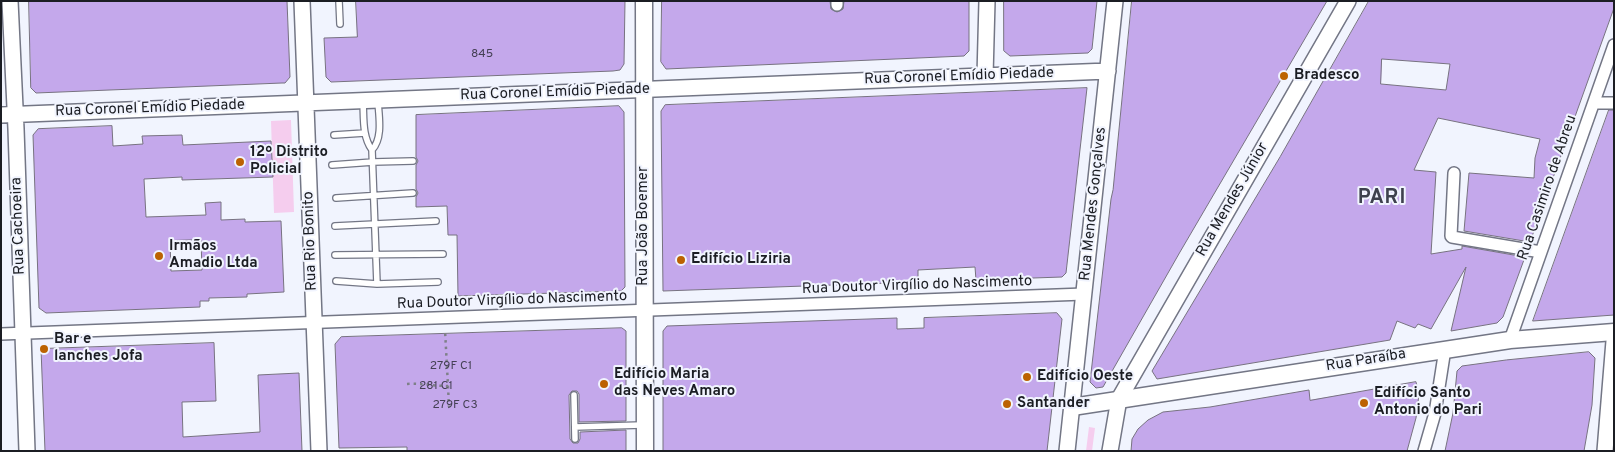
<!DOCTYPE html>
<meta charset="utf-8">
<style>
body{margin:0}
#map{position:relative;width:1615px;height:452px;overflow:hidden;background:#f1f4fe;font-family:Overpass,sans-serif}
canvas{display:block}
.frame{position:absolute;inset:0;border:2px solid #1b1d23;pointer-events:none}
</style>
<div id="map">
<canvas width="1615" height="452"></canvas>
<div class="frame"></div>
</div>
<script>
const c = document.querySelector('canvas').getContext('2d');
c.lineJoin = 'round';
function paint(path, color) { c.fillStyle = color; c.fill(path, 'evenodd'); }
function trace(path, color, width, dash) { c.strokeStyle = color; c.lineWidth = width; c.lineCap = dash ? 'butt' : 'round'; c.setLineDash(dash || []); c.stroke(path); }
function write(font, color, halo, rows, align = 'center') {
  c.font = font + ' Overpass,sans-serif'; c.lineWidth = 4; c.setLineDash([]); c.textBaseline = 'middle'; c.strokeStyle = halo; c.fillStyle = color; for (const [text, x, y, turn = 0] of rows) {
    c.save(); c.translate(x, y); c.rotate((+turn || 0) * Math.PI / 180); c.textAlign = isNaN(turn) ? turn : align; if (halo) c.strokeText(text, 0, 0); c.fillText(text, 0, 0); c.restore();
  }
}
paint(new Path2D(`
 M291,120L294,212L274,213L271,121Z
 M1089,427L1095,428L1092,451H1086Z`), '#f5cdee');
const building = new Path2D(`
 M29,1H287L290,77L285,83H282L36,93L31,88Z
 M356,1H625L624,64L620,70L613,71L331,82L326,77L324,38L357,37Z
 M662,1H830L831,9L837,12L843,9L844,1H969V51L964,56L666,69L661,62Z
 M1004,1H1097L1092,49L1088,53L1010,56L1004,51Z
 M1132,1H1327L1180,252L1103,387L1096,388L1090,382L1111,199L1113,190Z
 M1369,1H1614V8L1530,242L1464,231L1469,173L1534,178L1535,158L1540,139L1438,118L1414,170L1436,172L1431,254L1462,249V246L1525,257L1503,317L1497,323L1451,331L1466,267L1431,329L1418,324L1415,328L1397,321L1390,340L1157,379L1152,371L1280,157ZM1382,59L1450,64L1446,90L1381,84Z
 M1087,88L1066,273L1062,277L976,280L975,267L918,270V282L663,291L661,111L665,105Z
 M619,106L624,112L625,287L621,291L458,296L457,235H448L447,206L416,207V197L418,193L416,189V165L418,161L416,157V115Z
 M1609,110H1614V315L1533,321Z
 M112,126L113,146L143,144L142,136L182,135L183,145L271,141L273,177L182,180V177L144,179L146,217L206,215L205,203L221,202V220L245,219V222L281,221L284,292L247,294V297L209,298V301H200V307L46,313L39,308L33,135L38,129ZM201,240L202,270L171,271L170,241Z
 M1057,313L1062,319L1047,451H663V331L667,326L897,318V329L924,328V318Z
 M622,328L626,331V421L579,422V394L577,391H572L569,395L570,439L573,443H578L580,439V432L626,430V451H407V447L339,448L335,344L341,337Z
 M214,343L216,401L182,402L183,437L260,432L258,375L299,373L302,451H45L41,349Z
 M1589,352L1595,358L1592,405L1584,451H1445L1453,413L1457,371L1462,366L1506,360Z
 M1416,382L1419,394L1416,418L1407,451H1131L1132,439L1138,429L1148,420L1163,412L1210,407L1309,390L1310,400Z`);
paint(building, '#c4a8eb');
trace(building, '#777280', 1);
const service = new Path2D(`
 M339,1L340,24
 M363,102C364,118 362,136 372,150L377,284L438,282
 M334,135L365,133
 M372,150C383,138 379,117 378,102
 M332,165L373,162L413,161
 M336,198L413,193
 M335,226L436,221
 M335,255L443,254
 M336,281L377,284
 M574,395L575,439
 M575,427L642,425`);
const minor = new Path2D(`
 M837,5V1
 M1594,103H1614
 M1454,173L1451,236L1452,237L1541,252
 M1,334L1084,294
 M1510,340L1614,45
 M1424,451L1435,413L1445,349`);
const tertiary = new Path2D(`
 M10,1L16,129L27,451
 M302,1L319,451
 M985,76L987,1
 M1,115L1108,71
 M1067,451L1115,1
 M1110,451L1119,399L1348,1
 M1605,451L1614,341`);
const secondary = new Path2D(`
 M644,1L645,451
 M1072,407L1510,340L1614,332`);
trace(service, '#737685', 8);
trace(minor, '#737685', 14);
trace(tertiary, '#737685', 18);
trace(secondary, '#737685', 19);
trace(new Path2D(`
 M407,384C422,383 433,386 448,386L445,330
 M448,386L449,407`), '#7e8088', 2.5, [2.5, 4]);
trace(service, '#fff', 5.5);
trace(minor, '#fff', 11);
trace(tertiary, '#fff', 15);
trace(secondary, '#fff', 16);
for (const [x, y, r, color] of [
 [1284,76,5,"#bc6201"],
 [240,162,5,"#bc6201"],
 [159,256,5,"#bc6201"],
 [681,260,5,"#bc6201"],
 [44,349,5,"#bc6201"],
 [1027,377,5,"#bc6201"],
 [604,384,5,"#bc6201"],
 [1364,403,5,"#bc6201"],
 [1007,404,5,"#bc6201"]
]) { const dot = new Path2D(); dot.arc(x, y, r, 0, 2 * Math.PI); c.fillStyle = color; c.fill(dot); trace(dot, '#f1f4fe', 2); }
write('12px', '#454055', null, [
 ["845",482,55],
 ["279F C1",451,367],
 ["281 C1",436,387],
 ["279F C3",455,406]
]);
write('bold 15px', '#1b1d23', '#f1f4fe', [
 ["Bradesco",1294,76],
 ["12º Distrito",250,153],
 ["Policial",250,170],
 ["Irmãos",169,247],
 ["Amadio Ltda",169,264],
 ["Edifício Liziria",691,260],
 ["Bar e",54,340],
 ["lanches Jofa",54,357],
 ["Edifício Maria",614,375],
 ["das Neves Amaro",614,392],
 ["Edifício Oeste",1037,377],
 ["Edifício Santo",1374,394],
 ["Antonio do Pari",1374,411],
 ["Santander",1017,404]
], 'left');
write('15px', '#1b1d23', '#f1f4fe', [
 ["Rua Coronel Emídio Piedade",959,77,-2],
 ["Rua Coronel Emídio Piedade",555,93,-2],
 ["Rua Coronel Emídio Piedade",150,109,-2],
 ["Rua Casimiro de Abreu",1548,188,-71],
 ["Rua Mendes Júnior",1233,200,-60],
 ["Rua Mendes Gonçalves",1094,204,-84],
 ["Rua Cachoeira",19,226,-92],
 ["Rua João Boemer",644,226,-90],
 ["Rua Rio Bonito",311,241,-92],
 ["Rua Doutor Virgílio do Nascimento",917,286,-2],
 ["Rua Doutor Virgílio do Nascimento",512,301,-2],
 ["Rua Paraíba",1366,361,-9]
]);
c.letterSpacing = '1px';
write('bold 20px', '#3e414e', '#f1f4fe', [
 ["PARI",1382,199]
]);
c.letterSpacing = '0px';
</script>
